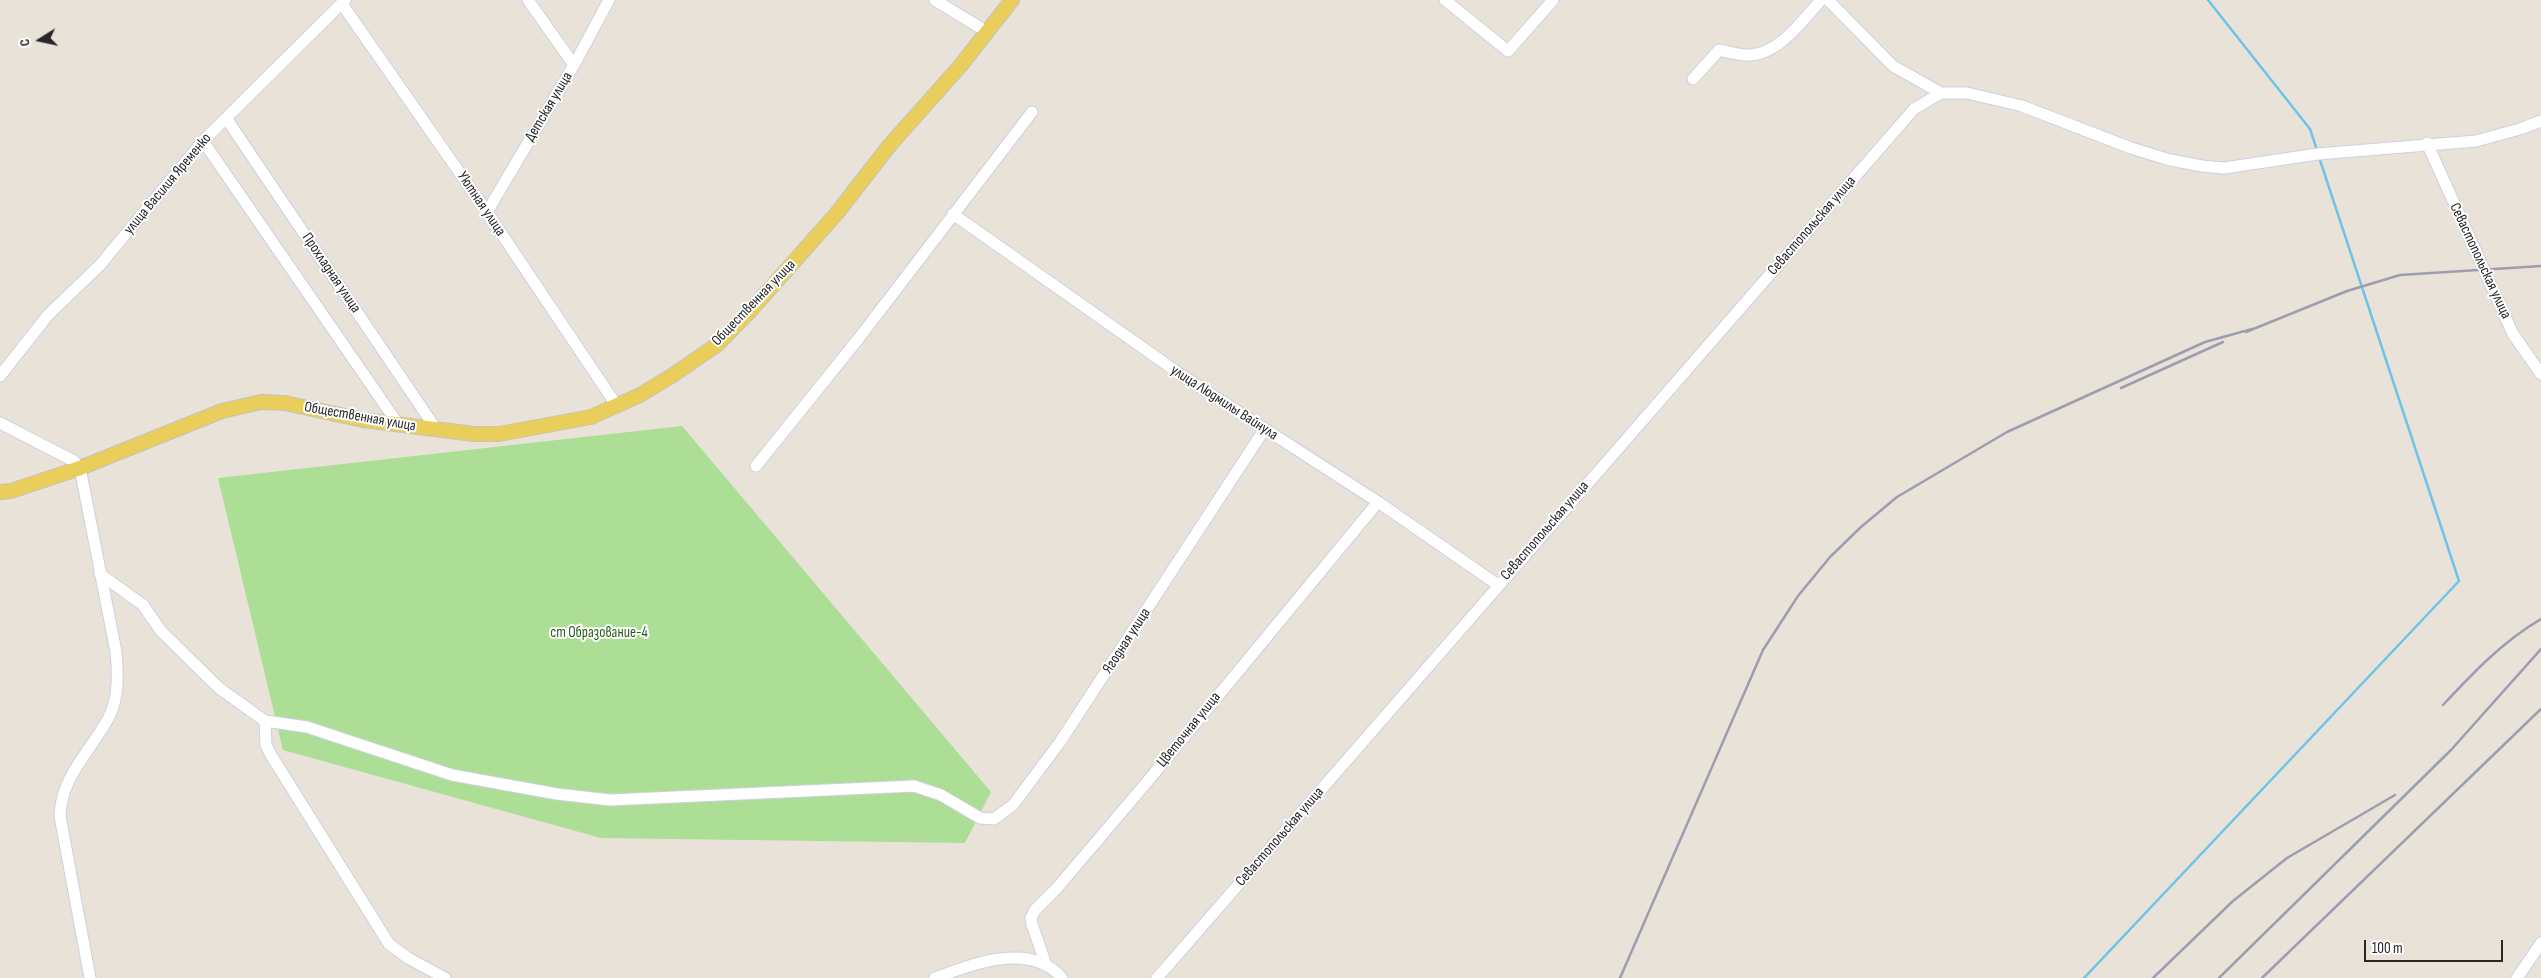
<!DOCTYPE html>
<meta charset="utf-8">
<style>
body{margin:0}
#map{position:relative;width:2541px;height:978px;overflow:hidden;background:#e9e2d8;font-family:"Sofia Sans Condensed",sans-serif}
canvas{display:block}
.north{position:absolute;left:15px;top:15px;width:50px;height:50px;-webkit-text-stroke:4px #fff;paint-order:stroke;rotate:260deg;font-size:14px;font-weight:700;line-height:20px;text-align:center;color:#272727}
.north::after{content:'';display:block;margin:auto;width:18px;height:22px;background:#272727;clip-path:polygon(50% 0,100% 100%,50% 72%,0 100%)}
.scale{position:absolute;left:2364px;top:940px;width:139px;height:22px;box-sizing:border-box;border:2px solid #272727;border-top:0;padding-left:6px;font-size:15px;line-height:18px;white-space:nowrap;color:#272727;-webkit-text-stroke:4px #fff;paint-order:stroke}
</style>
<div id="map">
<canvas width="2541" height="978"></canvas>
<div class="north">С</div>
<div class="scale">100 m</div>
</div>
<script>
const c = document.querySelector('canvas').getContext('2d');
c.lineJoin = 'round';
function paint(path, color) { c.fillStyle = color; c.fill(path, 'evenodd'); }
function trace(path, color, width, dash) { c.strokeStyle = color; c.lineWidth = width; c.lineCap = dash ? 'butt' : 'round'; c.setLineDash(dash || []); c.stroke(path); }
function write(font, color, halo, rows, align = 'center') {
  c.font = font + ' "Sofia Sans Condensed",sans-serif'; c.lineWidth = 4; c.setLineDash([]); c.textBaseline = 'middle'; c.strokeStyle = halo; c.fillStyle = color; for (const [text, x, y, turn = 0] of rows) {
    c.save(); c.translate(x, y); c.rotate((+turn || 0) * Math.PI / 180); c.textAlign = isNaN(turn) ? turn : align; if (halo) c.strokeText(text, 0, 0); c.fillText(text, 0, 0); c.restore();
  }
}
paint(new Path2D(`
 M682,426L991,792L965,843L601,838L283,750L218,478Z`), '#acde96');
trace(new Path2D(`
 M2208,0L2310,129L2317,150
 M2084,978L2459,581L2319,157`), '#6ec3e8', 2.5);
const minor = new Path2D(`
 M528,0L574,65
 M935,0L987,32
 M1445,0L1508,51L1553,0
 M1828,0L1893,66L1941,93H1967L2022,106L2131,148L2170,160L2202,166L2224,168L2318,154L2476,141L2520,129L2541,121
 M342,4L487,212L617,406
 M1693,79L1719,50C1729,52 1741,56 1750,55C1779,54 1803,20 1821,0
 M226,118L436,429
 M203,141L398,424
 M2427,143L2513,334L2541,374
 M487,212L574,65L609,0
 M953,214L1180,374L1378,502L1498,585
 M0,376L48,315L100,265L203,141L345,0
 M0,423L74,461L80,468L116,652C118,673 119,697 109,717C91,751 61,776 60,816L90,978
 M756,466L859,338L1032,112
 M100,574L143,605L161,631L219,688L265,721L307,727L452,775L557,794L610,800L914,786L941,795L980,818L994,819L1013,805L1060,742L1264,430
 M265,721L266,745L271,755L389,944L408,958L445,978
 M1046,965L1032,924L1031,918L1035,910L1057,888L1147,782L1378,502
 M935,978C973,964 1030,941 1062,978
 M1157,978L1914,109L1941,93
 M2517,978L2541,943`);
const major = new Path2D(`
 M0,492L11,491L80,468L222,411L261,402L285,403L363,420L474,434H499L591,417L640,395L673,375L718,344L751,310L837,213L889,146L961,65L1012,0`);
trace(minor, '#ced0df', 13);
trace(major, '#c3c3c3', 16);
trace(minor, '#fff', 11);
trace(major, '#eace5c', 14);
trace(new Path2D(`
 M2246,332L2347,291L2400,275L2541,266
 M2121,388L2223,342
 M2443,705C2473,673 2503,641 2541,619
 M1620,978L1763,650L1798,596L1830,557L1861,527L1897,497L2007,432L2205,342L2252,329
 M2153,978L2233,901L2287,858L2395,795
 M2219,978L2451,750L2541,649
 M2262,978L2541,709`), '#9c9eb0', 2.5);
write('15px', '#272727', '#fff', [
 ["Детская улица",549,107,-59],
 ["улица Василия Яременко",168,184,-50],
 ["Уютная улица",481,204,56],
 ["Севастопольская улица",1812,226,-49],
 ["Севастопольская улица",2480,261,65],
 ["Прохладная улица",331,273,56],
 ["Общественная улица",754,303,-46],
 ["улица Людмилы Вайнула",1224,403,33],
 ["Общественная улица",360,417,10],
 ["Севастопольская улица",1545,531,-49],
 ["Ягодная улица",1127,641,-57],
 ["Цветочная улица",1189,730,-51],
 ["Севастопольская улица",1280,837,-49]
]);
write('15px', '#275f1b', '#fff', [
 ["ст Образование-4",599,633]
]);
</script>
